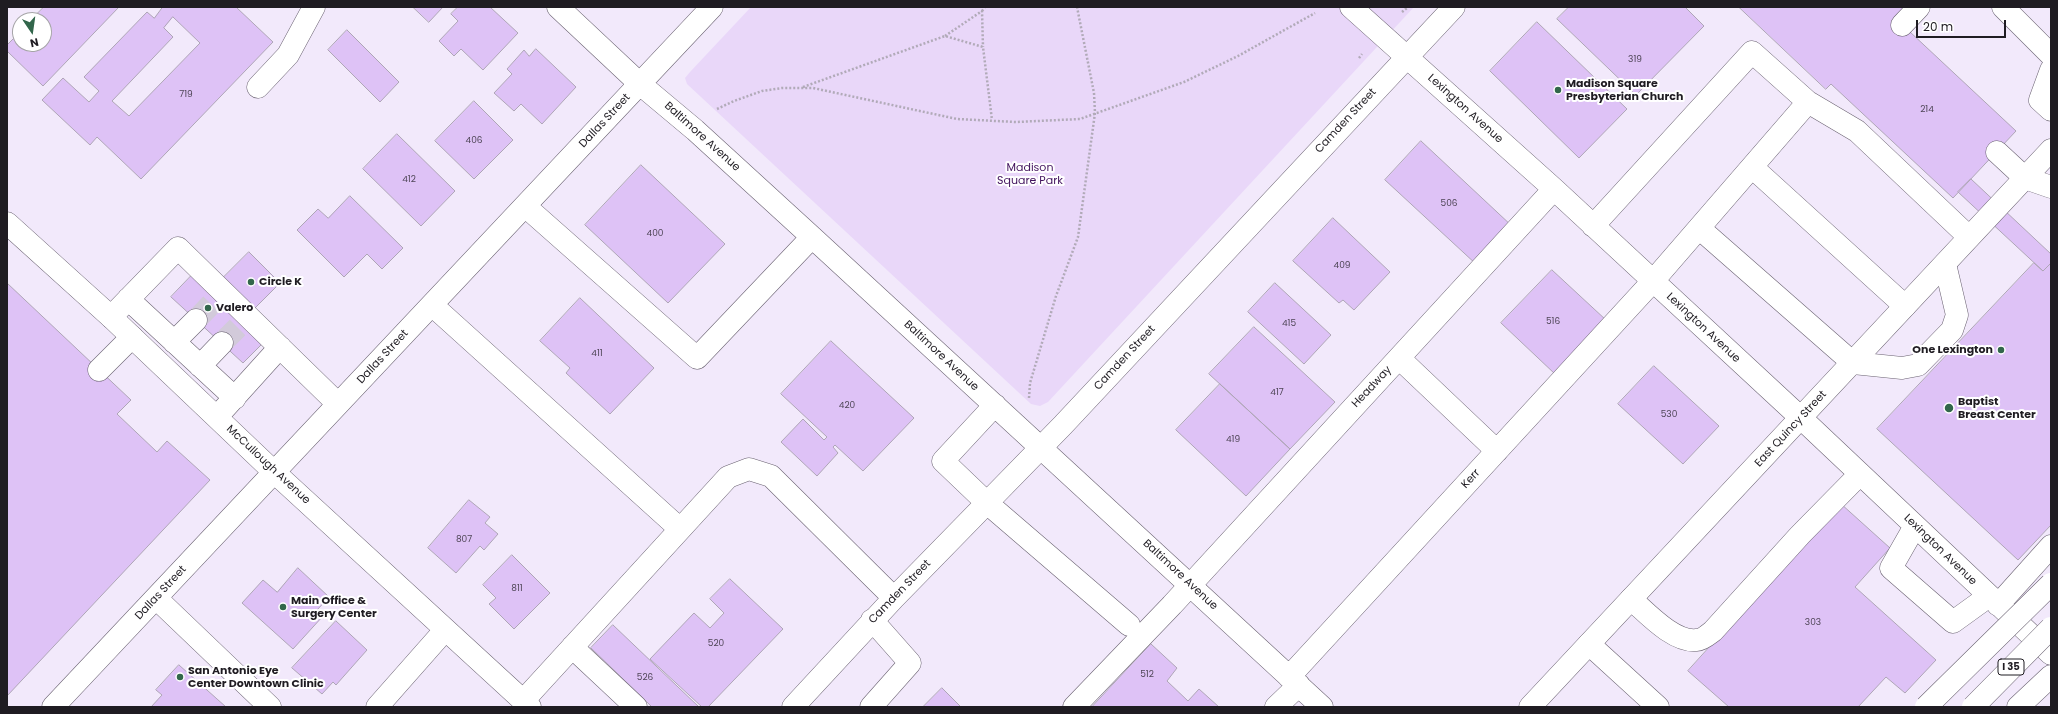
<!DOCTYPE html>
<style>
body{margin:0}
#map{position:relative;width:2058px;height:714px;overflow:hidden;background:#f2e9fb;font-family:Poppins,sans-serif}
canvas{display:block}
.frame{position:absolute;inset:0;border:8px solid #1f1c22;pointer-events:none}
.north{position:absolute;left:12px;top:12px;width:40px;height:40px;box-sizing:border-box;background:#fff;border:1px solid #a5a4a7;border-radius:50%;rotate:167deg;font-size:11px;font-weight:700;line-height:16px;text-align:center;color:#1f1c22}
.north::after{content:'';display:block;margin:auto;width:14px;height:18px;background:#32664b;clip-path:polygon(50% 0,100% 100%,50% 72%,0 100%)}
.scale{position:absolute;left:1916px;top:20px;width:90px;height:18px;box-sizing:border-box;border:2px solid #1f1c22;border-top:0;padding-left:5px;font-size:12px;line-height:14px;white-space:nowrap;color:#1f1c22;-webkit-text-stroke:3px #fff;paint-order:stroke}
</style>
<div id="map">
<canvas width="2058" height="714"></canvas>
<div class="frame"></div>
<div class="north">N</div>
<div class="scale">20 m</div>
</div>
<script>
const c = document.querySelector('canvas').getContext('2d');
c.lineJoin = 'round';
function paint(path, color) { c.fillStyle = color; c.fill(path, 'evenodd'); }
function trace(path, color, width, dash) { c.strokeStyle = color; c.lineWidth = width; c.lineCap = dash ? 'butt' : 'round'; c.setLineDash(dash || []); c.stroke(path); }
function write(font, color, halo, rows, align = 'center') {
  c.font = font + ' Poppins,sans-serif'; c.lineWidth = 4; c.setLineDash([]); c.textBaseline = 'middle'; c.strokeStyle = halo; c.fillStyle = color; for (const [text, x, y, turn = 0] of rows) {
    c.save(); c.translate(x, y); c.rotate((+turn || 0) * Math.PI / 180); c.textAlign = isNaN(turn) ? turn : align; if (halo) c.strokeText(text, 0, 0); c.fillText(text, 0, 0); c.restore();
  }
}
paint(new Path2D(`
 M751,7H1414L1048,402L1040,406L1031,404L687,84L685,78L690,72Z`), '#e9d7f9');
const building = new Path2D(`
 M44,7H119L43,86L7,51V45L20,32V44H44V20H31Z
 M163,7H236L273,42L141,179L97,137L90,145L42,100L63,78L89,102L99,91L84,77L147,12L154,18ZM173,17L200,43L129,116L112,101L173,37L164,28Z
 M413,7H443L429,22Z
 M458,7H490L518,33L483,70L461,49L454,56L439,41L458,21L451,14Z
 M1569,7H1685L1704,26L1636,95L1557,19Z
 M1739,7H1904L1894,17L2016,131L1953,198L1831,84L1826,89Z
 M1537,22L1627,109L1579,158L1490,71Z
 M347,30L399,82L380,102L328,50Z
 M536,49L576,87L542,124L521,104L514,111L494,93L512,74L507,69L524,50L529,56Z
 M474,101L513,140L474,179L435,141Z
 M397,134L455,191L421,226L363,169Z
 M1421,141L1513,227L1477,265L1385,180Z
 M641,165L725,244L668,303L585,225Z
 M1971,179L2051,254V263L2043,271L1958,192Z
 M350,196L403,248L382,269L367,254L344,277L297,230L318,209L328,218Z
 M1333,218L1390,272L1354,310L1343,300L1339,303L1293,261Z
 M249,252L280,283L252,311L221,280Z
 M2034,263L2043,271L2051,263V525L2018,560L1877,429Z
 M1552,270L1606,320L1555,374L1501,323Z
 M194,273L267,339L243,363L171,297Z
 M7,283L131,400L117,414L157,452L167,441L210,480L7,696Z
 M1275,283L1331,335L1304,364L1248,312Z
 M580,298L654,368L610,414L566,373L570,368L540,341Z
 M1254,327L1335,402L1290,449L1209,374Z
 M831,341L914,418L863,471L835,445L833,447L838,453L817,476L781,442L803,419L824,440L827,437L781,394Z
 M1654,366L1719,426L1683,464L1618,404Z
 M1220,384L1290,449L1246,496L1176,430Z
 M469,500L490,517L485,523L498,534L484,550L480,546L456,573L428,548Z
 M1840,503L1890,548L1855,587L1936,660L1905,693L1886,677L1858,707H1729L1688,671Z
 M512,555L550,593L514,629L489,604L496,598L483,585Z
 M298,568L329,597L317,610L323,616L293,649L242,603L263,580L277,592Z
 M730,579L783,629L708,707H702L650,659L694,613L710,628L724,613L710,599Z
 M336,621L367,650L336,685L333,682L322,694L292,668Z
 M613,625L699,707H652L591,648Z
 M1151,644L1177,668L1167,681L1188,701L1199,689L1219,707H1092Z
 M179,665L226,707H151L162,695L156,690Z
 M942,688L961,707H923Z`);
paint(building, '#dec2f6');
trace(building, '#aea5b6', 1);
trace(new Path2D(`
 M196,320L219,296
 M222,343L246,319`), '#d2cada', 22, [22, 11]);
const minor = new Path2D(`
 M558,7L640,84L695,130L812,237L1322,707
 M1351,7L1554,189L1801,418L2051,654
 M2003,7L2051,55
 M1902,25L1919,7
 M2051,70L2040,100L2051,110
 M258,87L288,55L314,7
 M1808,102L1857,131L1969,237
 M1997,152L2025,178L2051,187
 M1752,167L1905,306
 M525,206L697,358L812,237
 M1699,228L1853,363L1902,368L1918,365L1952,330L1957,315L1945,264
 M128,299L235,398
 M432,305L680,529
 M111,317L178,248L338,404
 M174,342L196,320
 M1399,358L1497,451
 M200,366L222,343
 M99,370L132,337
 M995,405L943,461L987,503L1129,625
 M224,409L280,347
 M1915,526L1891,568L1953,622L1989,596
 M156,598L270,707
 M1631,599C1647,613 1674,643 1697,640C1702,640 1709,634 1713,631L1800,535L1860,474
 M1998,605L2051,546
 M1589,644L1658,707
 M572,647L636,707
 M1289,677L1653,281L1808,102L1752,52L1593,226
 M523,701L728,477L749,469L771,476L894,598
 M53,707L712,7
 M377,707L445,630
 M793,707L894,598L1063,425L1454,7
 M871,707L910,663L872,620
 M1074,707L1172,605L1554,189
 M1276,707L1299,685`);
const major = new Path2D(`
 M7,223L111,317L274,472L530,707
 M1530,707L2051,150`);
const highway = new Path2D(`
 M2018,707L2051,676`);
trace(minor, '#6a6271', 23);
trace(major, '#6a6271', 23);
trace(highway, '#6a6271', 23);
trace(new Path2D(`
 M982,11L985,7
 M1402,12L1407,8L1405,7
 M945,36L982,11L983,47
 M1359,58L1362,54
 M803,87L945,36L983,47L992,120
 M717,109L734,101L762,91L782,88H813L957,119L1016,122L1080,119L1184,82L1238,56L1315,13
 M1029,398L1030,383L1056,296L1078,237L1095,113L1094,93L1077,7`), '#b1aab8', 2.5, [2, 2]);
trace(minor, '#fff', 22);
trace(major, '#fff', 22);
trace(highway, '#fff', 22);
const highwayBridge = new Path2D(`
 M1926,707L2051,584
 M1973,707L2051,628`);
trace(highwayBridge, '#6a6271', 23, []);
trace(highwayBridge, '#fff', 22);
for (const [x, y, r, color] of [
 [1558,90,4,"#32664b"],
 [251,282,4,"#32664b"],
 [208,308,4,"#32664b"],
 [2001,350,4,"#32664b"],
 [1949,408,5,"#32664b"],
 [283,607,4,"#32664b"],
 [180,677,4,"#32664b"]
]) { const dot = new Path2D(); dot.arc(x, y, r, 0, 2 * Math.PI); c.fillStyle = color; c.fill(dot); trace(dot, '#fff', 1.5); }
write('9px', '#4f4657', null, [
 ["319",1635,60],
 ["719",186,95],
 ["214",1927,110],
 ["406",474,141],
 ["412",409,180],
 ["506",1449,204],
 ["400",655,234],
 ["409",1342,266],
 ["516",1553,322],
 ["415",1289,324],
 ["411",597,354],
 ["417",1277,393],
 ["420",847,406],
 ["530",1669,415],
 ["419",1233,440],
 ["807",464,540],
 ["811",517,589],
 ["303",1813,623],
 ["520",716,644],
 ["512",1147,675],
 ["526",645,678]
]);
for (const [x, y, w] of [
 [2011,667,26]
]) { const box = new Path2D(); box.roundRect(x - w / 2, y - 8, w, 16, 3); c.fillStyle = '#fff'; c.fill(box); trace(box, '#1f1c22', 1); }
write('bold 10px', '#1f1c22', null, [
 ["I 35",2011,667]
]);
write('bold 11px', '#1f1c22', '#fff', [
 ["Madison Square",1566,84],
 ["Presbyterian Church",1566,97],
 ["Circle K",259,282],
 ["Valero",216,308],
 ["One Lexington",1993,350,"right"],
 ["Baptist",1958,402],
 ["Breast Center",1958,415],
 ["Main Office &",291,601],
 ["Surgery Center",291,614],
 ["San Antonio Eye",188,671],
 ["Center Downtown Clinic",188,684]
], 'left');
write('11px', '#1f1c22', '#fff', [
 ["Lexington Avenue",1465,109,42],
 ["Dallas Street",605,121,-47],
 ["Camden Street",1346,121,-47],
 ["Baltimore Avenue",702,137,42],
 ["Lexington Avenue",1703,328,43],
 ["Baltimore Avenue",941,356,43],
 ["Dallas Street",383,357,-47],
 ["Camden Street",1125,358,-47],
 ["Headway",1372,387,-47],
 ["East Quincy Street",1791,429,-47],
 ["McCullough Avenue",268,465,43],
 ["Kerr",1471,479,-47],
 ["Lexington Avenue",1940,550,44],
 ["Baltimore Avenue",1180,575,43],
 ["Camden Street",900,592,-46],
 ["Dallas Street",161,593,-47]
]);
write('11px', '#42135e', '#fff', [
 ["Madison",1030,168],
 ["Square Park",1030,181]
]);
</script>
